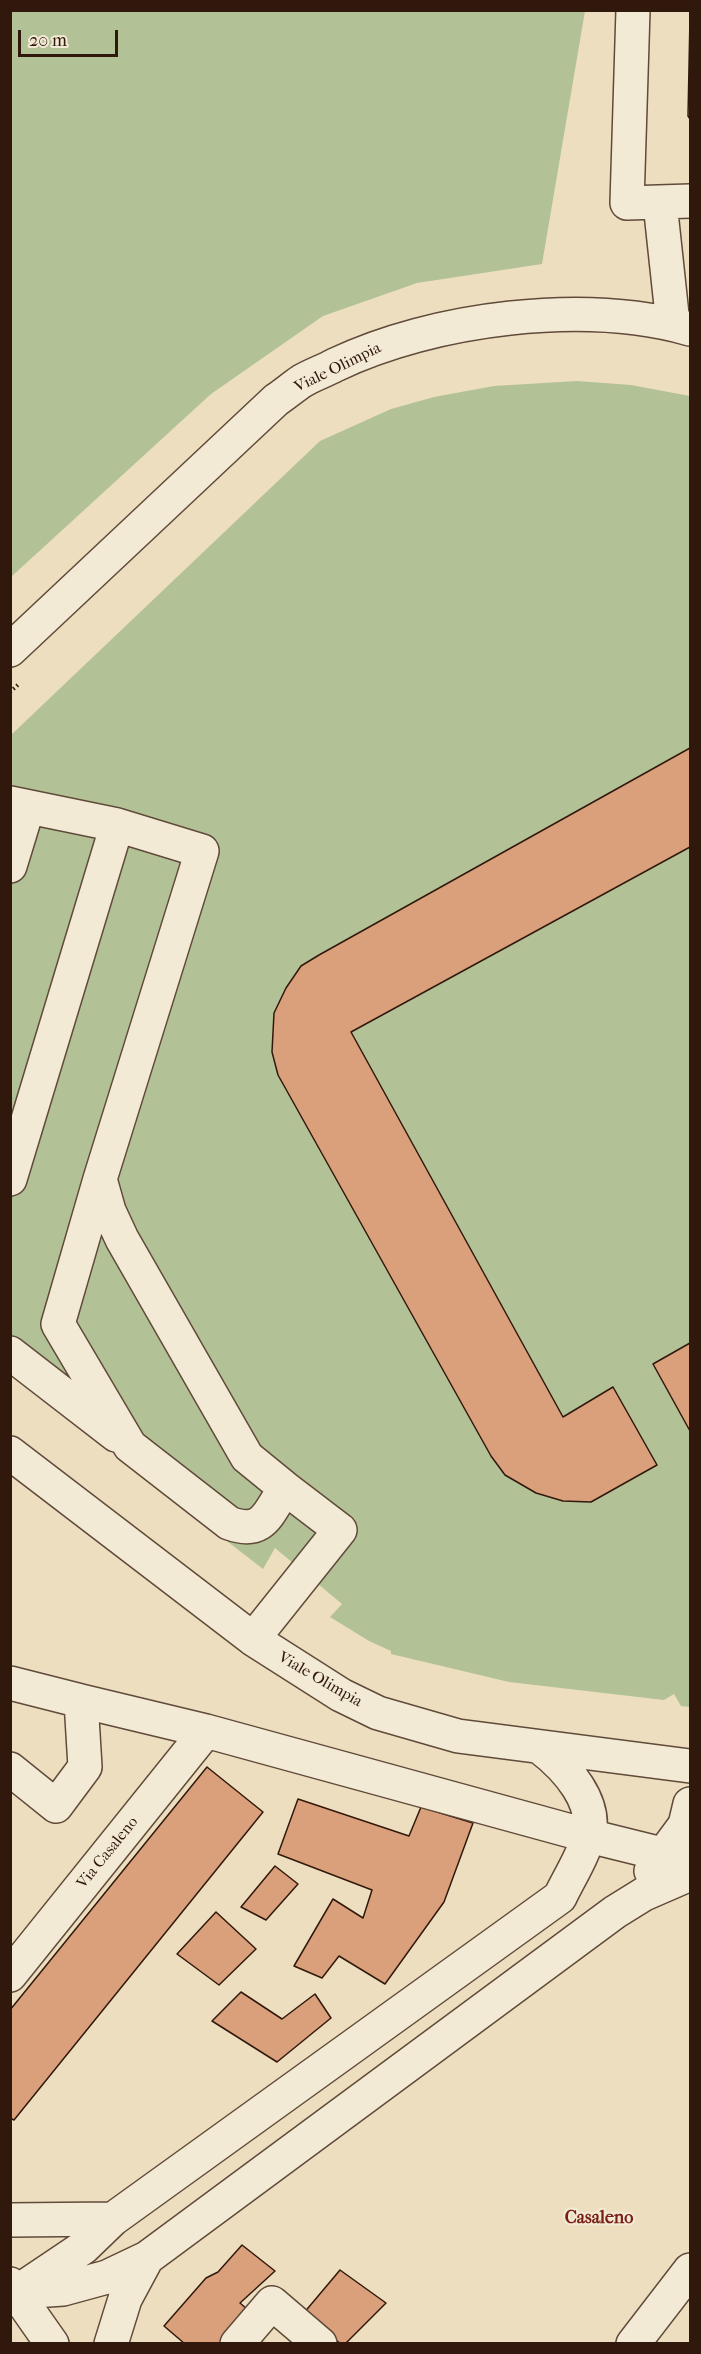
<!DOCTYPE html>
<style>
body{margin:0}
#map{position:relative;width:701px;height:2354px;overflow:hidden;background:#eddebf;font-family:"IM FELL French Canon",serif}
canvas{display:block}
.frame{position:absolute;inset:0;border:12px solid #31180c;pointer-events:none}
.scale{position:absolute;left:18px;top:30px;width:100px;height:27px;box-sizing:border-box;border:3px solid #31180c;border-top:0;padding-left:8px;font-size:18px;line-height:21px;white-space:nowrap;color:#31180c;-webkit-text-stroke:4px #f3ead5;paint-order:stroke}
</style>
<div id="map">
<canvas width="701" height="2354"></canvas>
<div class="frame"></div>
<div class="scale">20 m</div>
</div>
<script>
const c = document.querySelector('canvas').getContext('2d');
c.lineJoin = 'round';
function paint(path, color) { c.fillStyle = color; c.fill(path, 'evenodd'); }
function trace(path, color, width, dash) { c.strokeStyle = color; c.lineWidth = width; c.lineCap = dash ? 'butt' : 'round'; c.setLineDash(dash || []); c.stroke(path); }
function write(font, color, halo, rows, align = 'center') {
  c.font = font + ' "IM FELL French Canon",serif'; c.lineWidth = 4.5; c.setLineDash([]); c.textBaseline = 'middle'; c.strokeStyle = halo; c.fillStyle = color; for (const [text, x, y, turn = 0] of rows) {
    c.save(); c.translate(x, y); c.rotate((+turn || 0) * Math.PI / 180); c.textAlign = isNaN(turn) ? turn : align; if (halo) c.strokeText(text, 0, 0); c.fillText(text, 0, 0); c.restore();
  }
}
paint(new Path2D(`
 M11,10L585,11L542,264L417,283L323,316L211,394L11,577Z
 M577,381L631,385L690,396V1707L681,1706L674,1694L664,1700L509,1682L391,1654V1651L369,1641L330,1617L342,1604L275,1548L263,1569L11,1374V735L320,441L391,409L434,397L494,386Z`), '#b3c296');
const building = new Path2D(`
 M690,17V119L688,116Z
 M690,748V847L351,1032L563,1417L613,1387L657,1465L591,1502L563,1501L536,1493L505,1475L491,1456L278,1075L272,1052L274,1013L286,988L301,966L319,955Z
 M690,1343V1431L653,1364Z
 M207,1767L263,1812L14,2120L10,2118V2010Z
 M298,1799L409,1836L421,1807L473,1823L444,1902L385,1984L339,1956L322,1978L294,1966L333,1899L363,1918L372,1890L278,1854Z
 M275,1866L298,1884L266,1920L241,1907Z
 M216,1912L256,1949L219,1985L177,1954Z
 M241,1992L282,2019L315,1994L331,2018L277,2062L212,2021Z
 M242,2245L275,2271L240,2303L254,2315L223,2344H185L164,2326L206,2278L218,2272Z
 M340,2270L386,2303L345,2344H341L303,2314Z`);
paint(building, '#daa07b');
trace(building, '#31180c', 1.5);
const minor = new Path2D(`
 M633,10L627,203L690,201
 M660,203L673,324
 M10,650L276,400C285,394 293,387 302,381C312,375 324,371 335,365C433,318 584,299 690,329
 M10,803L117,825L202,851L100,1179L58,1324L130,1446L229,1523C264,1536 268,1513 285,1488L247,1457L122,1239L109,1211L100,1179
 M10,866L28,807
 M10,1179L117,825
 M10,1353L116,1435
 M10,1453L253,1639L341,1695L378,1713L458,1736L690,1766
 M253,1639L340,1530L285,1488
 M10,1683L81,1701L85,1767L56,1806L10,1769
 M81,1701L206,1731L589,1836L690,1861
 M651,1871L685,1825L690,1804
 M10,1975L206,1731
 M10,2220L113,2219
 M10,2284L52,2344
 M17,2292L84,2247L113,2219L560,1897C569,1878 582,1858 588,1838C599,1803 566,1767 541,1748
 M19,2292L63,2289L107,2277L147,2258L615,1912L644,1894L690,1874
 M111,2344L125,2299L147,2258
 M237,2344L272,2303L320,2344
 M633,2344L690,2270`);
trace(minor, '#604a39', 36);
trace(new Path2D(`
 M10,692L20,683`), '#31180c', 4, [1.5, 3]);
trace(minor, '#f3ead5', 33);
write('16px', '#31180c', '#f3ead5', [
 ["Viale Olimpia",338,368,-26],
 ["Viale Olimpia",320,1680,30],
 ["Via Casaleno",108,1853,-51]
]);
write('bold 18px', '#7a1f14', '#f3ead5', [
 ["Casaleno",599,2219]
]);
</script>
